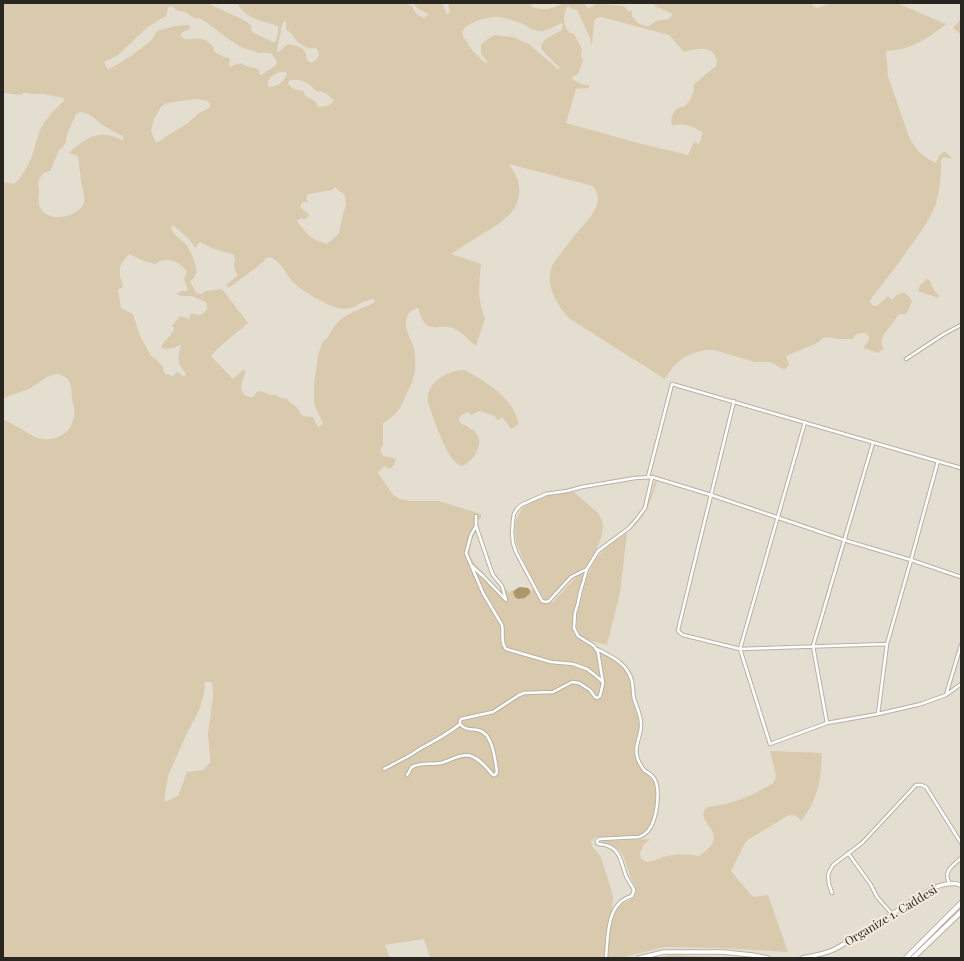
<!DOCTYPE html>
<style>
body{margin:0}
#map{position:relative;width:964px;height:961px;overflow:hidden;background:#e4ded1;font-family:"Playfair Display",serif}
canvas{display:block}
.frame{position:absolute;inset:0;border:4px solid #292621;pointer-events:none}
</style>
<div id="map">
<canvas width="964" height="961"></canvas>
<div class="frame"></div>
</div>
<script>
const c = document.querySelector('canvas').getContext('2d');
c.lineJoin = 'round';
function paint(path, color) { c.fillStyle = color; c.fill(path, 'evenodd'); }
function trace(path, color, width, dash) { c.strokeStyle = color; c.lineWidth = width; c.lineCap = dash ? 'butt' : 'round'; c.setLineDash(dash || []); c.stroke(path); }
function write(font, color, halo, rows, align = 'center') {
  c.font = font + ' "Playfair Display",serif'; c.lineWidth = 4; c.setLineDash([]); c.textBaseline = 'middle'; c.strokeStyle = halo; c.fillStyle = color; for (const [text, x, y, turn = 0] of rows) {
    c.save(); c.translate(x, y); c.rotate((+turn || 0) * Math.PI / 180); c.textAlign = isNaN(turn) ? turn : align; if (halo) c.strokeText(text, 0, 0); c.fillText(text, 0, 0); c.restore();
  }
}
paint(new Path2D(`
 M3,3H208C221,11 240,16 251,25L252,32L275,43L278,33V26C267,22 251,20 243,11C241,9 239,6 237,3H406L412,6L415,12L418,15L424,18L427,16L428,14L417,8L413,3H442L447,14H448L450,12L448,3H533L531,5L532,7L540,9H547L555,7L563,3H585L586,6L589,8L596,4H603L624,6L628,11H632V16L636,21L639,24L647,26H649L656,21L669,19L672,15L671,13L657,7L652,3H811L813,6L817,8L831,3H897L946,24C927,39 911,50 886,51L888,76L908,134C913,148 923,157 936,163L939,156L943,152H946L952,158L951,159L944,157L941,160V173L940,185L936,204L932,213L924,227L898,264L870,300V302L872,305L877,306L888,296L892,300C895,296 902,290 907,295C909,296 910,299 912,301C908,308 910,316 899,314L883,336C881,341 881,344 884,349L877,353L873,351L863,348C874,338 869,329 855,335L853,339H838L828,337L823,338L817,343L786,356L789,365L784,370L770,362H755L714,350H705L693,353L683,358L673,367L665,379L570,319C558,307 546,287 551,269C552,264 556,260 559,256C564,249 569,242 574,236C586,222 607,205 593,186L509,164C512,169 516,174 518,180C525,209 504,221 482,234C472,241 461,247 451,254L481,264C479,285 477,299 485,319L476,346C468,340 460,329 449,327C442,325 435,329 428,326C420,321 420,310 418,308C417,308 416,308 415,309C408,310 405,320 406,326C407,334 412,341 414,349C416,359 416,372 412,382C411,386 408,389 407,393C400,409 398,414 383,423V445C380,449 380,452 383,456L396,459L394,465L390,469L384,466L378,473L393,495L400,499L409,501H439L481,514V518L478,520L479,529L477,531L472,539L470,549V556L475,564L499,591L504,587L509,593L512,590L514,591L513,592L519,599L525,598L530,592V591L535,588C540,597 541,607 553,602L577,576L581,574L583,575V576L573,619C572,624 572,629 574,634C577,638 582,641 586,643C598,651 615,656 624,668C633,680 630,690 633,703C636,712 640,719 639,729C638,737 633,745 634,753C636,765 649,772 654,783C659,795 655,822 645,832C643,834 640,835 637,836L596,837L591,841L592,846L601,857L613,896L612,910L607,927L605,950L603,958H430L424,939L385,945L390,958H3V619L4,614L3,610V419L37,438C54,443 72,434 74,416C75,410 73,404 72,398C71,394 72,390 71,386C70,379 63,374 56,374C49,374 36,385 29,389C21,392 11,395 3,398V182L14,184C25,175 34,155 36,141L37,140C40,124 52,112 64,101V100L63,98L44,94H35L24,93L21,95L3,93ZM171,6L178,11L185,12L195,19L198,18L202,19L227,38L241,47L246,49L252,50L258,53H271L276,60L277,64L275,66L261,75L259,74L260,71L259,69L246,66L240,63L229,67L230,59C226,57 218,55 215,52C214,51 213,47 212,46C210,43 206,40 202,39C195,37 180,44 181,33L190,29V27L189,25L175,26L157,31L153,38L147,44L128,58L108,70L104,62L118,55L149,26L166,16L168,8ZM568,6L572,9L577,10L590,38L592,46L594,21L597,18L601,17L669,35L684,52C697,49 711,44 717,60L716,66L694,84C694,92 692,99 686,105C683,108 684,106 680,107C672,111 670,119 672,126C684,123 693,126 703,133L699,144L694,142L688,155L638,143L566,123L576,89L589,88V85H583L572,79L573,76L576,75L578,74L583,61L581,55L582,49L581,47L574,34C562,32 562,14 568,6ZM492,17C502,16 513,21 523,24C530,27 536,33 544,31C549,30 555,26 561,23L563,26L562,30L544,40L541,46L542,50L560,68L558,69L529,44L513,37L494,35L485,41L481,45V53L487,62V63H485L472,50L463,36L462,32L466,26L479,20ZM284,21L286,22V30C293,33 294,39 299,43C302,45 305,47 308,48C312,49 314,47 317,49L319,55L317,59L311,63C304,59 308,57 305,52C303,46 293,45 288,44L277,53L278,44L281,32V28ZM280,72H285L287,73C285,81 279,86 270,87L268,86C267,78 273,74 280,72ZM290,80H299L305,82L309,84L316,91L322,92L327,94L334,101L327,106L318,107L315,101L305,96L304,91C298,90 290,89 288,83ZM196,99L208,101L210,104L209,108L199,113L188,123L156,143L151,131L154,119L161,107L167,103ZM81,112C89,113 94,118 100,123C107,128 115,133 123,136L124,139L122,140C117,138 111,135 106,135C91,133 80,143 69,153L78,156C79,164 80,172 81,181C82,187 85,196 84,202C83,208 78,210 74,213C63,219 44,220 39,205C38,200 39,194 39,189C38,184 38,179 42,175C44,172 47,172 50,171L59,150L63,147L66,142V138L68,132L76,114ZM335,187L345,195L346,205L343,214L339,233L327,244C312,240 305,233 297,221L299,219C304,219 307,220 309,214L301,208L300,206L303,202H308V201L306,199L307,196L308,194L332,190ZM172,226H174L189,239L195,248L198,245V243L200,242L214,249L233,254C238,261 230,265 238,275L226,285L229,288L262,263L266,258C269,257 271,257 274,259C282,264 286,274 292,281C301,291 325,304 338,308C354,312 359,301 373,299L375,300L374,303C363,308 344,314 336,324C331,329 330,338 323,341L318,355L314,383V404L323,424L318,427L313,417L302,416L296,406L290,403L287,399L281,398L276,395H270L261,391L257,392L253,397C250,397 247,397 244,394C237,386 246,378 245,369L243,370L233,379L211,356C222,343 236,334 248,323L222,289L206,291L201,294L196,293L190,281C193,279 195,277 196,274C198,268 191,251 187,246C182,239 173,236 171,227ZM130,254C138,259 146,262 155,264C167,255 180,262 187,272L184,279L188,291H181L176,294L182,296H192L206,302L207,306V309L203,314L199,315L191,313L189,319L180,316L172,326L174,328C173,336 163,340 161,348C169,350 173,348 180,345H181C178,358 176,363 186,373L185,376H184L177,372L173,376L166,374L164,372L163,367L157,360L151,356L140,336L133,314L121,308L118,289L122,288L123,285C118,272 118,264 130,254ZM205,682H212L213,696L208,734L210,757V762L206,767L203,770L187,772L178,796L164,802L168,776L188,731L193,722L200,708L204,693Z
 M961,19V34L953,28Z
 M927,279L930,281L935,292L939,295L938,298L918,291L920,285Z
 M464,370C474,375 483,380 492,387C506,398 514,406 519,424L511,429L503,418L502,417L499,420H497L495,416L480,411L471,415L468,412L461,415L459,419L460,423L467,426L470,429L474,430C476,433 478,435 479,439C481,449 471,463 462,466C447,463 433,416 428,403C425,382 447,371 464,370Z
 M655,481L657,482C650,501 648,514 632,528H631C645,512 649,501 655,481Z
 M574,492L598,513L602,520L603,526L602,535L597,548L588,565L577,572L569,578L549,600H547L544,599L528,570L516,543L515,526L516,520L522,508L532,502L551,495Z
 M627,533L620,593L607,645C598,642 584,641 579,633C573,623 579,609 581,600C585,584 589,566 600,554C607,545 618,539 627,533Z
 M770,751L822,753C821,779 818,800 801,821C797,815 793,814 787,816L746,841L731,871L753,897L768,895L788,952L718,948L665,947L621,958H607C609,941 608,921 619,907C624,901 635,901 636,892C637,888 634,885 632,881C628,873 625,855 619,850C614,846 609,844 603,843L602,842L603,841L650,839L644,845L640,853L641,859L647,862C653,861 658,859 663,857C675,854 687,854 699,856C736,832 691,823 707,807C733,804 749,797 772,784L775,780L776,775Z
 M670,955L717,957V958H657Z`), '#dacaad');
paint(new Path2D(`
 M520,587L528,588L530,590V593L525,598L518,599L515,597L513,592L516,589Z`), '#ad966a');
const minor = new Path2D(`
 M906,359L944,334L961,325
 M734,401L678,630L679,632L683,635L740,649L887,644
 M805,422L740,649L770,744L827,723L878,714L921,704L946,695L961,684
 M648,477L672,384L961,468
 M476,516V526L490,567L493,575L502,586L506,600
 M476,526L471,535L466,553L471,565L484,577L506,600
 M471,565L483,593L502,625C504,634 500,642 506,649L551,662L573,664L587,669L595,675L603,682
 M587,569L571,577L549,601L546,602L542,601L516,552L513,543L512,533L513,520L514,514L517,509L521,505L546,494L567,491L582,487L635,478L652,477L711,495L844,540L911,560L961,577
 M597,649C612,657 627,663 632,681C633,687 633,694 634,699C637,708 642,717 641,726C641,736 634,746 637,756C638,761 641,766 644,770C648,773 653,775 655,780C660,790 657,812 653,822C651,829 645,835 639,837L599,839L597,841V843L599,844C621,846 620,860 626,876C628,881 632,885 634,890L632,896C606,903 608,936 606,958
 M946,695L961,645
 M878,714L887,644L911,560L938,461
 M827,723L813,646L873,443
 M384,769C392,765 399,761 407,757C412,755 417,750 423,747C436,740 448,734 460,724
 M407,775C409,773 410,769 412,767C420,762 432,765 441,763C450,761 461,753 471,756C480,759 487,768 493,775H495L497,772C495,760 493,733 478,730C471,729 465,730 460,724V721L461,719L493,712L519,695L524,693L553,692L572,682L579,683L590,690L595,697L597,698L600,696L603,683L598,652L594,646L578,636L574,628L575,613L578,603L580,593L587,569L598,551L629,528L636,520L645,508L652,477
 M848,853L871,885L877,897L892,914
 M950,884C942,871 953,866 961,858
 M832,893L829,884L828,876L829,872L833,865L862,843L916,785H921L926,787L961,843`);
const tertiary = new Path2D(`
 M639,958L664,952H723L752,955L768,958
 M802,958C814,956 825,954 835,949C857,937 879,922 900,909C911,902 922,894 934,888C943,884 952,882 961,885`);
const secondary = new Path2D(`
 M906,958L961,903
 M913,958L961,912`);
trace(minor, '#b7b1a4', 4.5);
trace(tertiary, '#b7b1a4', 5.5);
trace(secondary, '#b7b1a4', 6);
trace(minor, '#fff', 2.5);
trace(tertiary, '#fff', 3.5);
trace(secondary, '#fff', 4);
write('12px', '#292621', '#f2ebde', [
 ["Organize 1. Caddesi",891,916,-31]
]);
</script>
